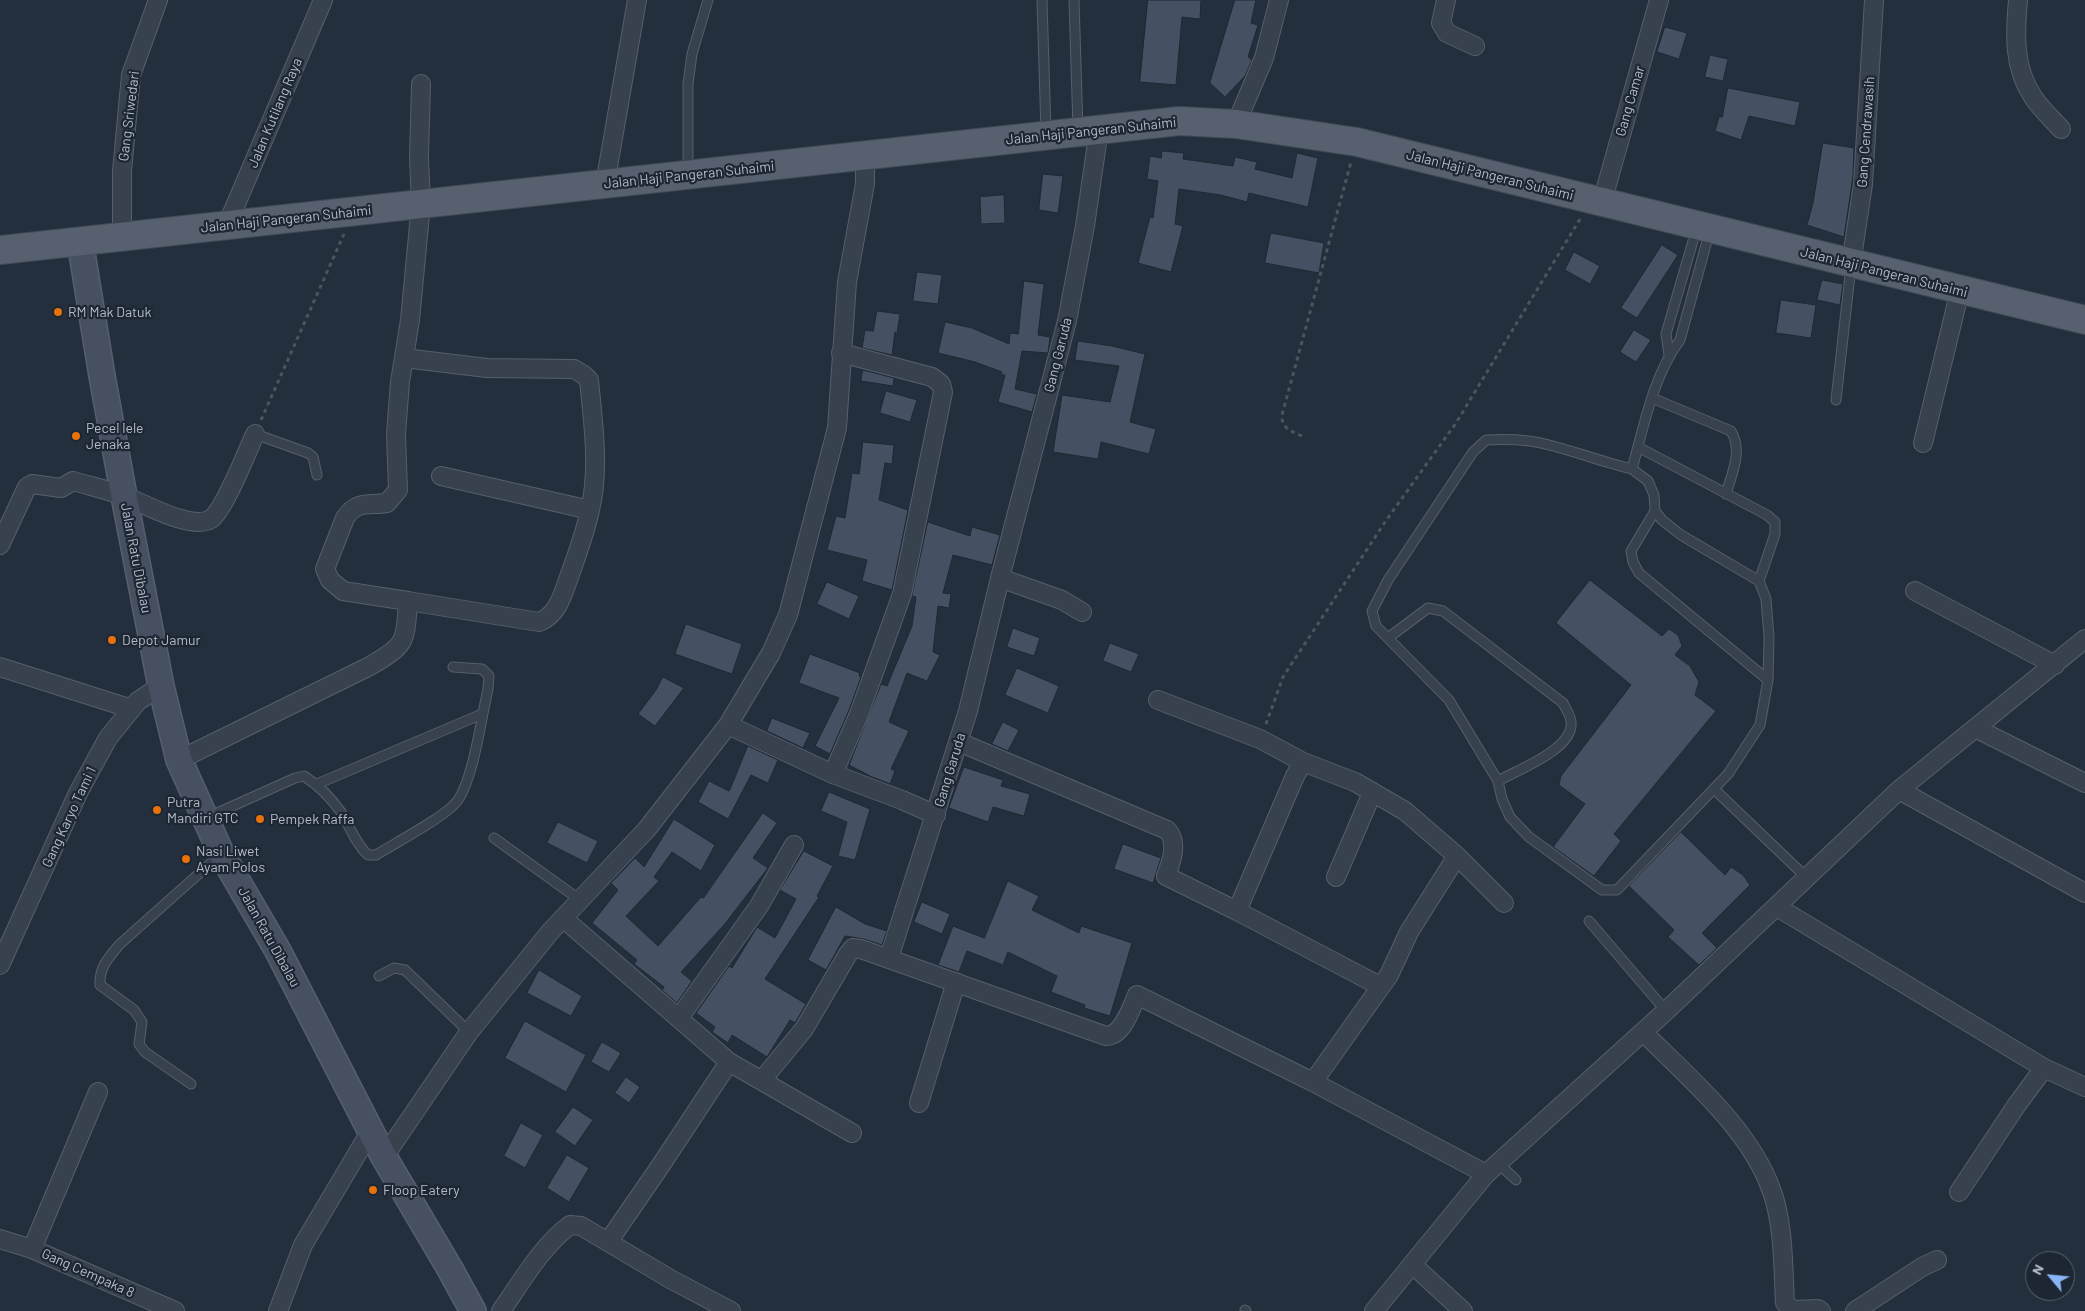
<!DOCTYPE html>
<style>
body{margin:0}
#map{position:relative;width:2085px;height:1311px;overflow:hidden;background:#242f3e;font-family:Barlow,sans-serif}
canvas{display:block}
.north{position:absolute;left:2025px;top:1251px;width:50px;height:50px;box-sizing:border-box;background:#1d2633;border:1px solid #59626f;border-radius:50%;rotate:298deg;font-size:14px;font-weight:700;line-height:20px;text-align:center;color:#b4bcc9}
.north::after{content:'';display:block;margin:auto;width:18px;height:22px;background:#8ab4f8;clip-path:polygon(50% 0,100% 100%,50% 72%,0 100%)}
</style>
<div id="map">
<canvas width="2085" height="1311"></canvas>
<div class="north">N</div>
</div>
<script>
const c = document.querySelector('canvas').getContext('2d');
c.lineJoin = 'round';
function paint(path, color) { c.fillStyle = color; c.fill(path, 'evenodd'); }
function trace(path, color, width, dash) { c.strokeStyle = color; c.lineWidth = width; c.lineCap = dash ? 'butt' : 'round'; c.setLineDash(dash || []); c.stroke(path); }
function write(font, color, halo, rows, align = 'center') {
  c.font = font + ' Barlow,sans-serif'; c.lineWidth = 4.5; c.setLineDash([]); c.textBaseline = 'middle'; c.strokeStyle = halo; c.fillStyle = color; for (const [text, x, y, turn = 0] of rows) {
    c.save(); c.translate(x, y); c.rotate((+turn || 0) * Math.PI / 180); c.textAlign = isNaN(turn) ? turn : align; if (halo) c.strokeText(text, 0, 0); c.fillText(text, 0, 0); c.restore();
  }
}
const building = new Path2D(`
 M1148,0H1201L1200,19L1182,17L1176,85L1140,82Z
 M1235,0H1256L1251,23L1258,25L1248,57L1252,60L1245,76L1225,97L1210,83Z
 M1665,27L1687,33L1679,59L1657,52Z
 M1710,55L1728,59L1723,81L1705,77Z
 M1728,88L1800,102L1795,126L1749,116L1741,140L1715,131L1719,117H1722Z
 M1823,143L1854,148L1853,176L1844,237L1807,225L1813,203Z
 M1162,151L1184,153L1183,159L1233,166L1235,157L1257,162L1255,169L1292,178L1297,153L1318,158L1308,207L1249,193L1247,202L1221,195L1179,189L1175,224L1183,226L1171,272L1138,263L1150,217L1153,218L1158,181L1147,179L1150,156L1161,158Z
 M1043,174L1063,176L1058,213L1039,210Z
 M1004,195L1005,223L981,224L980,197Z
 M1271,233L1324,243L1319,273L1265,263Z
 M1662,245L1678,255L1637,318L1621,308Z
 M1574,252L1600,266L1590,284L1565,270Z
 M917,272L942,275L938,304L913,301Z
 M1822,280L1843,284L1840,305L1817,300Z
 M1024,281L1044,284L1038,335L1050,337L1048,353L1022,351L1015,389L1037,394L1032,412L998,402L1005,375H1001L1002,372L975,362L938,353L945,322L972,328L1009,344L1010,333L1018,334Z
 M1781,300L1816,305L1811,338L1776,333Z
 M877,311L900,314L897,333L895,332L892,355L862,348L865,330L873,331Z
 M1634,330L1651,340L1636,362L1620,352Z
 M1078,341L1112,346L1145,354L1130,422L1156,429L1149,454L1101,442L1098,459L1053,452L1062,395L1110,402L1119,366L1075,360Z
 M863,370L894,378L893,386L861,381Z
 M886,391L917,400L910,422L880,413Z
 M863,442L894,445L892,464L885,463L879,500L908,510L892,590L862,581L867,560L827,550L836,516L845,518L852,473L859,474Z
 M928,522L970,536L972,527L1000,535L992,565L953,555L943,593L951,594L949,608L938,606L933,652L940,655L927,681L907,673L889,722L909,731L891,769L895,771L890,784L870,776L849,765L881,684L887,686L912,626L916,597L912,596Z
 M1590,580L1662,636L1669,629L1678,635L1682,646L1675,655L1690,666L1699,682L1695,695L1716,711L1614,834L1621,841L1594,876L1553,847L1585,804L1559,785L1561,776L1631,685L1556,623Z
 M827,582L859,596L849,619L817,604Z
 M686,624L742,644L732,674L675,654Z
 M1013,628L1040,638L1034,656L1007,647Z
 M1110,643L1139,654L1131,672L1103,661Z
 M810,654L860,673L859,676L861,677L849,710L830,754L815,746L839,698L799,683Z
 M1017,668L1059,686L1048,713L1005,695Z
 M663,677L684,688L655,726L638,714L656,690Z
 M772,718L810,733L803,748L767,731Z
 M1003,722L1019,730L1008,751L992,744Z
 M748,746L778,760L768,783L751,775L728,819L698,802L709,781L729,791Z
 M964,767L1003,780L1001,786L1030,794L1024,816L993,807L988,822L949,808Z
 M829,792L870,809L855,860L838,856L847,822L821,811Z
 M763,813L777,823L753,858L768,868L724,925L681,972L692,981L677,1003L662,990L664,987L634,964L637,960L592,923L618,890L611,883L635,858L644,867L674,819L715,845L701,871L672,852L654,877L659,881L626,916L658,946L701,897L703,898Z
 M558,822L598,841L587,863L547,843Z
 M1681,832L1725,875L1731,867L1743,875L1750,885L1702,933L1717,948L1699,965L1668,937L1674,930L1629,886Z
 M1123,844L1161,858L1153,883L1114,869Z
 M804,851L833,866L817,896L819,897L765,979L806,1004L795,1023L790,1020L767,1057L732,1035L728,1043L712,1032L715,1027L696,1013L729,966L732,968L757,927L775,938L796,899L780,890Z
 M1008,881L1039,896L1032,910L1079,933L1081,926L1132,943L1110,1016L1084,1008L1085,1005L1051,992L1057,976L1008,952L1003,965L967,951L959,972L938,965L953,926L984,938Z
 M922,902L950,914L942,934L914,922Z
 M836,907L865,924L887,931L882,945L864,939L845,936L826,970L808,960Z
 M539,970L582,996L571,1016L527,993Z
 M525,1021L586,1055L566,1092L505,1058Z
 M602,1042L621,1053L609,1072L591,1062Z
 M626,1077L640,1087L629,1103L615,1093Z
 M573,1107L593,1120L575,1146L555,1132Z
 M521,1123L543,1135L525,1168L504,1156Z
 M567,1155L589,1168L569,1202L547,1188Z`);
paint(building, '#455162');
trace(building, '#1f2835', 1);
const lane = new Path2D(`
 M1042,0L1046,132
 M1074,0L1078,129
 M688,172V84L692,54L708,0
 M1669,355L1666,334L1697,227
 M1652,398L1731,431C1743,451 1732,473 1726,494
 M1836,400L1851,266
 M255,434L308,453L313,457L317,475
 M1638,447L1767,515L1775,522V534L1759,581
 M1632,469C1603,462 1577,452 1549,445C1529,439 1507,439 1486,440L1473,452L1388,580L1372,611L1376,626L1449,700L1498,781L1502,799L1510,817L1529,837L1602,890H1617L1728,774L1760,725L1768,680L1769,637L1766,599L1759,581L1681,535L1662,520L1655,511L1654,495L1648,481L1632,469C1644,426 1653,376 1680,340L1710,230
 M1655,511L1631,551L1633,562L1639,573L1768,680
 M1388,638L1428,608L1443,611L1563,703C1566,709 1571,716 1571,722C1574,749 1519,769 1498,781
 M317,784L482,714
 M1714,789L1807,878
 M206,818L295,778L304,776C318,785 331,798 341,812C350,826 355,843 368,855H376C395,843 447,816 458,800C474,776 481,719 488,689L489,676L482,669L453,667
 M494,838L580,900
 M1589,921L1666,1011
 M379,976L394,968L405,970L469,1032
 M191,1084L145,1052L139,1044L142,1022L134,1010L100,985C99,967 109,957 120,944L221,854
 M1499,1164L1516,1180
 M1245,1310L1246,1311`);
const street = new Path2D(`
 M1446,0L1441,23L1447,33L1475,46
 M2018,0C2015,34 2013,67 2033,97C2041,109 2052,119 2061,129
 M1236,124L1264,58L1279,0
 M605,184L637,0
 M1602,202L1659,0
 M227,225L323,0
 M122,237V171L131,75L158,0
 M1851,264L1863,184L1874,0
 M1923,443L1960,290
 M441,476L590,510
 M0,545L27,487L32,484L61,488L73,481C90,486 108,490 124,496C144,503 191,531 211,519C224,510 247,452 255,434
 M1000,578L1062,600L1082,612
 M1915,591L2055,665
 M408,601L343,591L330,580L325,569L345,518C357,500 368,506 387,503L398,490L396,434L400,382L410,320L421,204L419,158L421,84
 M0,667L132,709
 M1158,700L1260,739L1303,762L1355,782L1405,811L1457,856L1409,932L1389,975L1313,1082
 M728,725L833,774L902,800L936,815
 M1975,728L2085,783
 M959,742L1167,830C1179,842 1171,863 1166,876L1237,911L1380,986
 M179,760L370,666C407,644 405,643 408,601L539,622C557,615 562,597 568,580C576,557 585,534 590,510C600,469 593,422 589,380L584,375L574,369L487,368L404,358
 M833,774L859,714L902,594L943,392L941,384L932,377L841,353
 M1899,790L2085,893
 M1457,856L1504,903
 M1336,877L1372,793
 M1777,907L2044,1068L2085,1087
 M1237,911L1295,776L1303,762
 M889,958L968,711L1000,578L1067,321L1085,226L1099,129
 M0,965L78,793L108,738L138,701L161,686
 M679,1018L759,906L794,845
 M1643,1032C1688,1077 1749,1128 1771,1189C1784,1223 1783,1267 1785,1303L1793,1310L1818,1309L1821,1311
 M729,1062L852,1133
 M762,1080L804,1029L848,954L853,948L861,949L1106,1036C1123,1036 1131,1008 1137,995L1313,1082L1486,1174
 M919,1103L956,982
 M384,1157L469,1032L550,932L647,829L728,725L771,653L788,615L837,428L847,282L865,184V156
 M1959,1192L2016,1106L2044,1068
 M0,1239L32,1249L175,1311
 M608,1242L672,1280L731,1311
 M32,1249L98,1092
 M1413,1265L1463,1311
 M278,1311L303,1245L370,1132
 M501,1311C522,1281 541,1247 570,1225L581,1226L608,1242L659,1168L729,1062L563,918
 M1374,1311L1486,1174L1666,1011L1899,790L2085,639
 M1855,1311L1922,1267L1937,1260`);
const secondary = new Path2D(`
 M80,241L102,376L124,496L161,686L179,760L221,853L278,951L384,1157L450,1269L473,1311`);
const primary = new Path2D(`
 M0,250L1179,121L1236,124L1357,142L2085,320`);
trace(lane, '#565f6c', 11);
trace(street, '#565f6c', 20);
trace(secondary, '#565f6c', 28);
trace(primary, '#414a57', 30);
trace(new Path2D(`
 M261,420L344,234
 M1302,436C1291,431 1281,428 1282,415L1351,162
 M1266,724L1283,677L1385,522L1456,423L1580,219`), '#44595c', 3, [4, 4]);
trace(lane, '#38414e', 9);
trace(street, '#38414e', 18);
trace(secondary, '#465061', 25);
trace(primary, '#56606e', 28);
for (const [x, y, r, color] of [
 [58,312,5,"#e8710a"],
 [76,436,5,"#e8710a"],
 [112,640,5,"#e8710a"],
 [157,810,5,"#e8710a"],
 [260,819,5,"#e8710a"],
 [186,859,5,"#e8710a"],
 [373,1190,5,"#e8710a"]
]) { const dot = new Path2D(); dot.arc(x, y, r, 0, 2 * Math.PI); c.fillStyle = color; c.fill(dot); trace(dot, '#1d2633', 2); }
write('14px', '#b4bcc9', '#1d2633', [
 ["Gang Camar",1630,101,-74],
 ["Jalan Kutilang Raya",275,113,-67],
 ["Gang Sriwedari",129,116,-83],
 ["Jalan Haji Pangeran Suhaimi",1091,131,-6],
 ["Gang Cendrawasih",1866,132,-86],
 ["Jalan Haji Pangeran Suhaimi",689,175,-6],
 ["Jalan Haji Pangeran Suhaimi",1490,175,14],
 ["Jalan Haji Pangeran Suhaimi",286,219,-6],
 ["Jalan Haji Pangeran Suhaimi",1884,272,14],
 ["Gang Garuda",1058,355,-76],
 ["Jalan Ratu Dibalau",136,558,79],
 ["Gang Garuda",950,770,-73],
 ["Gang Karyo Tami 1",69,817,-65],
 ["Jalan Ratu Dibalau",269,937,61],
 ["Gang Cempaka 8",88,1273,24]
]);
write('14px', '#b4bcc9', '#1d2633', [
 ["RM Mak Datuk",68,312],
 ["Pecel lele",86,428],
 ["Jenaka",86,444],
 ["Depot Jamur",122,640],
 ["Putra",167,802],
 ["Mandiri GTC",167,818],
 ["Pempek Raffa",270,819],
 ["Nasi Liwet",196,851],
 ["Ayam Polos",196,867],
 ["Floop Eatery",383,1190]
], 'left');
</script>
